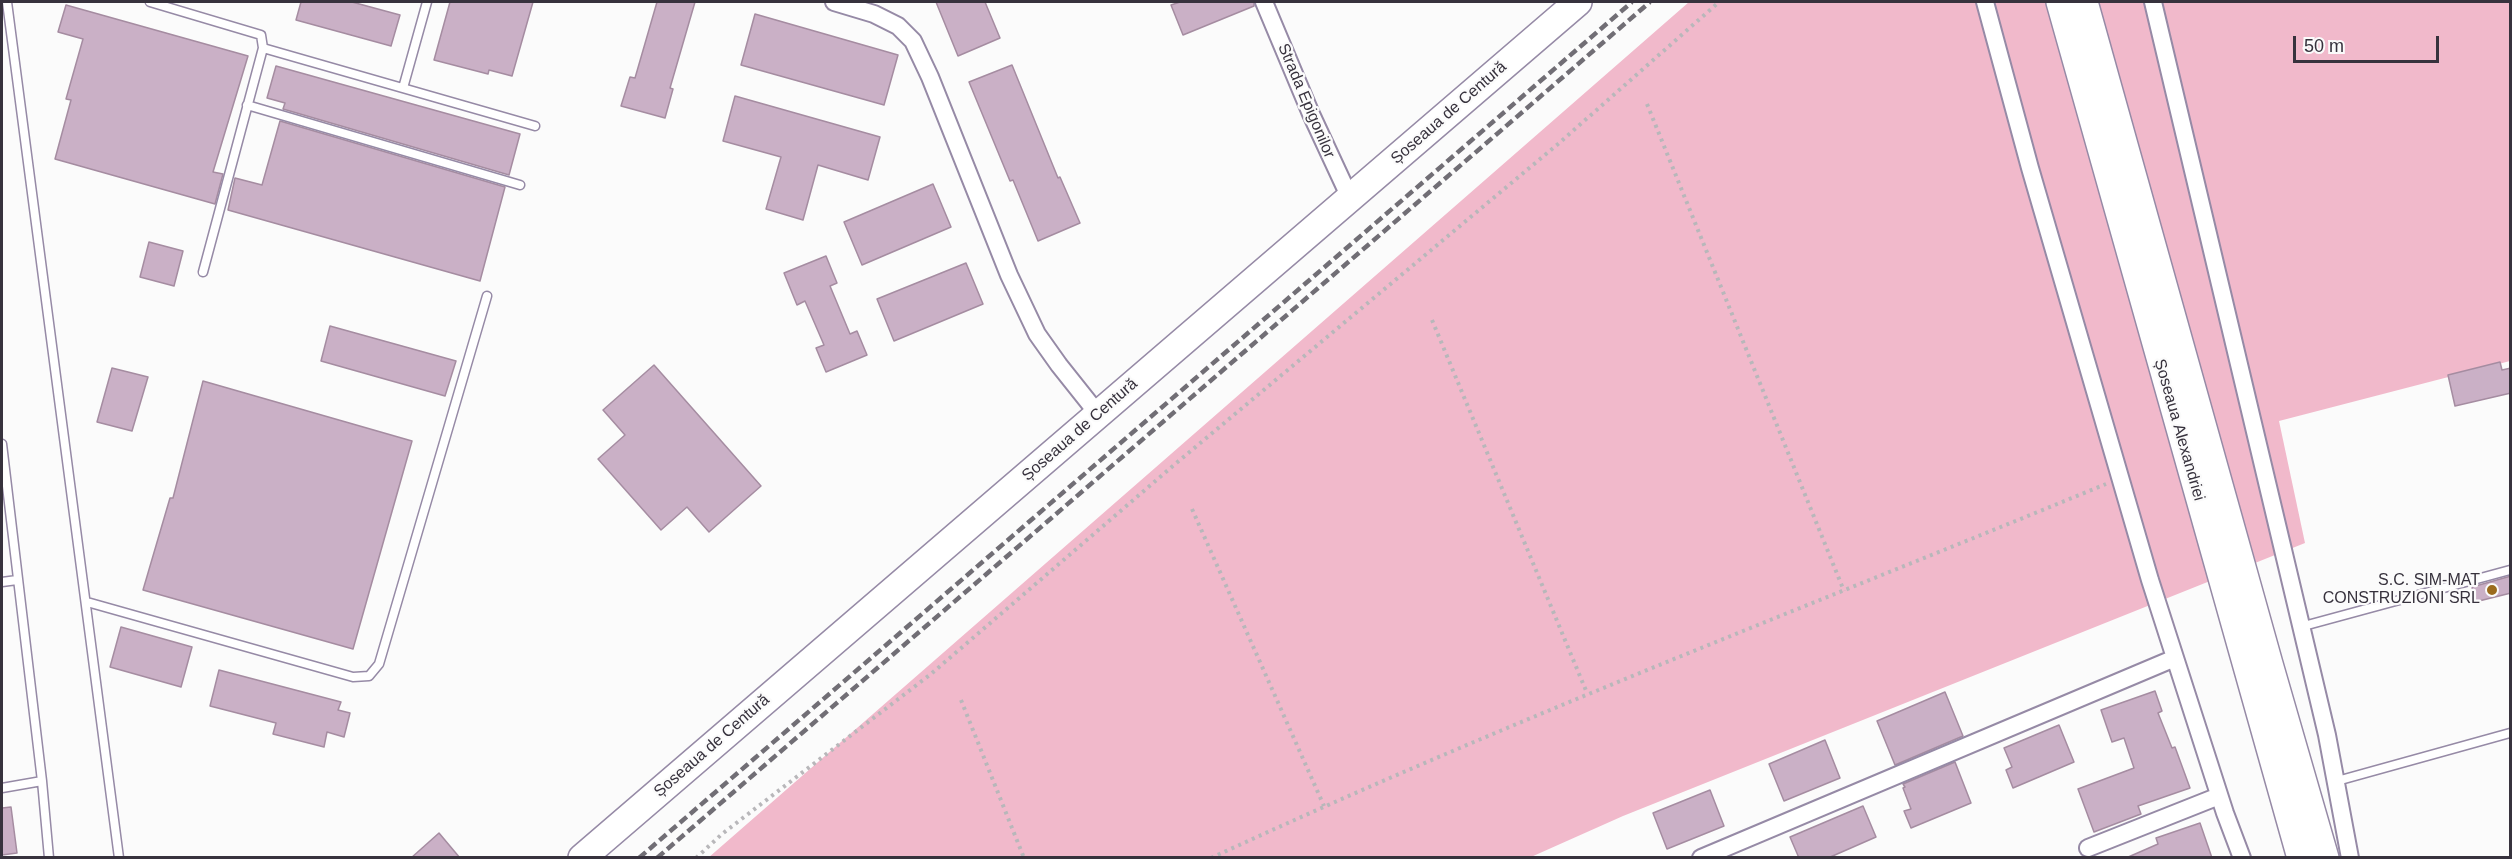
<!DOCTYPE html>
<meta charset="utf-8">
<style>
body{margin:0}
#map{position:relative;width:2512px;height:859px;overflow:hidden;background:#fbfbfb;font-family:Arial,sans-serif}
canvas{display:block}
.frame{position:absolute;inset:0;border:3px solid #37323d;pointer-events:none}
.scale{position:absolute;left:2293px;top:36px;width:146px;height:27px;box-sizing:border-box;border:3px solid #37323d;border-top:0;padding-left:8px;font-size:18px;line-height:21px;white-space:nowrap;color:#37323d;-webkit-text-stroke:4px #fbfbfb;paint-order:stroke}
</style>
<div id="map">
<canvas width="2512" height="859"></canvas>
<div class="frame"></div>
<div class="scale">50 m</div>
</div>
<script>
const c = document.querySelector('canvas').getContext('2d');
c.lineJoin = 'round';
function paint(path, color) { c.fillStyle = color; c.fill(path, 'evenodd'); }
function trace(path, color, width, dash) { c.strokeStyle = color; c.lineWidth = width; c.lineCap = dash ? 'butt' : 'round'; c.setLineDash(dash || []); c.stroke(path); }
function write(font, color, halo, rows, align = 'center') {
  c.font = font + ' Arial,sans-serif'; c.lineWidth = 4.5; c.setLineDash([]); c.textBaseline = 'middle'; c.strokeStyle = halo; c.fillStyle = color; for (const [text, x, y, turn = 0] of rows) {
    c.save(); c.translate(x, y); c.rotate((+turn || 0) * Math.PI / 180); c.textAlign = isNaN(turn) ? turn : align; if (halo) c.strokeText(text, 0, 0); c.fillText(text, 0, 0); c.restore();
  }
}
paint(new Path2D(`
 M1689,2H2510V361L2279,421L2305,543L1623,816L1531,857L708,858Z`), '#f1b9cb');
const building = new Path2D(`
 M301,2H352L400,15L391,46L296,20Z
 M450,2H533L512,76L489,70L488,74L434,60Z
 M657,2H695L670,88L673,89L665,118L621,106L630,77L635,78Z
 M936,2H985L1000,38L958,56Z
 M1180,2H1254V6L1183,35L1171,5Z
 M66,5L248,56L213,172L223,174L215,204L55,159L71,100L66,99L83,39L58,32Z
 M755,14L898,55L884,105L741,65Z
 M1012,65L1058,178L1060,177L1080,223L1038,241L1013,180L1010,181L969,82Z
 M276,66L520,134L509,175L283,109L285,103L267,98Z
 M735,96L880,137L868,180L818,165L803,220L766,209L781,157L723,141Z
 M280,121L505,187L480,281L228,210L235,178L262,185Z
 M933,184L951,227L862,265L844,222Z
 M149,242L183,251L174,286L140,277Z
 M826,256L837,283L830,286L850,334L857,331L867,355L826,372L816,348L824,345L805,301L797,305L784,273Z
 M966,263L983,304L894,341L877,299Z
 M330,326L456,361L445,396L321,361Z
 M2500,362L2502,370L2511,368V393L2455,406L2448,375Z
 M654,365L761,486L709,532L687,507L661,530L598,459L625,435L603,410Z
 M112,368L148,377L132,431L97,422Z
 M203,381L412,441L353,649L143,590L170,498H173Z
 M2511,576V593L2475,602L2472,587Z
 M121,627L192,647L181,687L110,667Z
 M219,670L341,702L338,710L350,713L344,737L327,732L324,747L273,734L276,723L210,706Z
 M2155,691L2162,711L2158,713L2172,748L2175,747L2190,788L2138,806L2141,814L2094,832L2078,789L2134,768L2124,738L2112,742L2101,710Z
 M1945,692L1963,736L1895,765L1877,721Z
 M2059,725L2074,762L2013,788L2006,770L2012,767L2004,748Z
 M1825,740L1840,778L1784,801L1769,764Z
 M1955,762L1971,803L1911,828L1904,811L1911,809L1903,788L1905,787L1903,784Z
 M1710,790L1724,826L1667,849L1653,813Z
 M1863,806L1876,837L1828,858H1799L1790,837Z
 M11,807L17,853L2,855V808Z
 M2200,823L2212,858H2126L2158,844L2156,838Z
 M439,833L460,858H411Z`);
paint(building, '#cab0c6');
trace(building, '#a58ca1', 1.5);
const service = new Path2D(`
 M7,2L119,858
 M150,2L261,35L263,48L535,126
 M403,88L427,2
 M247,105L520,185
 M203,272L263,48
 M2,444L42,781L49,858
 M2,582L17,580
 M87,602L353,677L369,676L379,664L487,296
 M2300,627L2510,570
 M2337,781L2510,733
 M2,788L42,781`);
const minor = new Path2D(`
 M834,2L874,14L898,26L913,41L930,77L1009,275L1037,334L1059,365L1098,414
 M1264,2L1311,114L1350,198
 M1985,2L2030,168L2150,580L2225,813L2242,858
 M2153,2L2327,735L2350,858
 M2088,848L2219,796
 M1701,858L2175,658`);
const primary = new Path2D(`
 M2060,2L2301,858
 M2084,2L2269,664L2325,858
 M582,858L1578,2`);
trace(service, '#968aa6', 11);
trace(minor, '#968aa6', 20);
trace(primary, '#968aa6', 30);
trace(new Path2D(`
 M1647,104L1844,591
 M1432,320L1587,693
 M1192,509L1324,806
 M961,700L1024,858
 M696,858L722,834L931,674L1174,465L1558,144L1719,2
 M1211,858C1505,722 1807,607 2106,484`), '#b8b7ba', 4, [3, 4.5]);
trace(service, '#fff', 8);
trace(minor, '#fff', 16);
trace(primary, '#fff', 27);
trace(new Path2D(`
 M639,858L1632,2
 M657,858L1650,2`), '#716e75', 4.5, [9, 4.5]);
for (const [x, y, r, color] of [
 [2492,590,6,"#9b6b1d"]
]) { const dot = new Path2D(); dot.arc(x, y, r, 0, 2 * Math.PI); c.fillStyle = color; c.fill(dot); trace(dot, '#fbfbfb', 2); }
write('16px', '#37323d', '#fbfbfb', [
 ["Strada Epigonilor",1306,101,67],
 ["Șoseaua de Centură",1449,113,-41],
 ["Șoseaua de Centură",1080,430,-41],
 ["Șoseaua Alexandriei",2179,430,74],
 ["Șoseaua de Centură",712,746,-41]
]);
write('16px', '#37323d', '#fbfbfb', [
 ["S.C. SIM-MAT",2480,581],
 ["CONSTRUZIONI SRL",2480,599]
], 'right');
</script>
